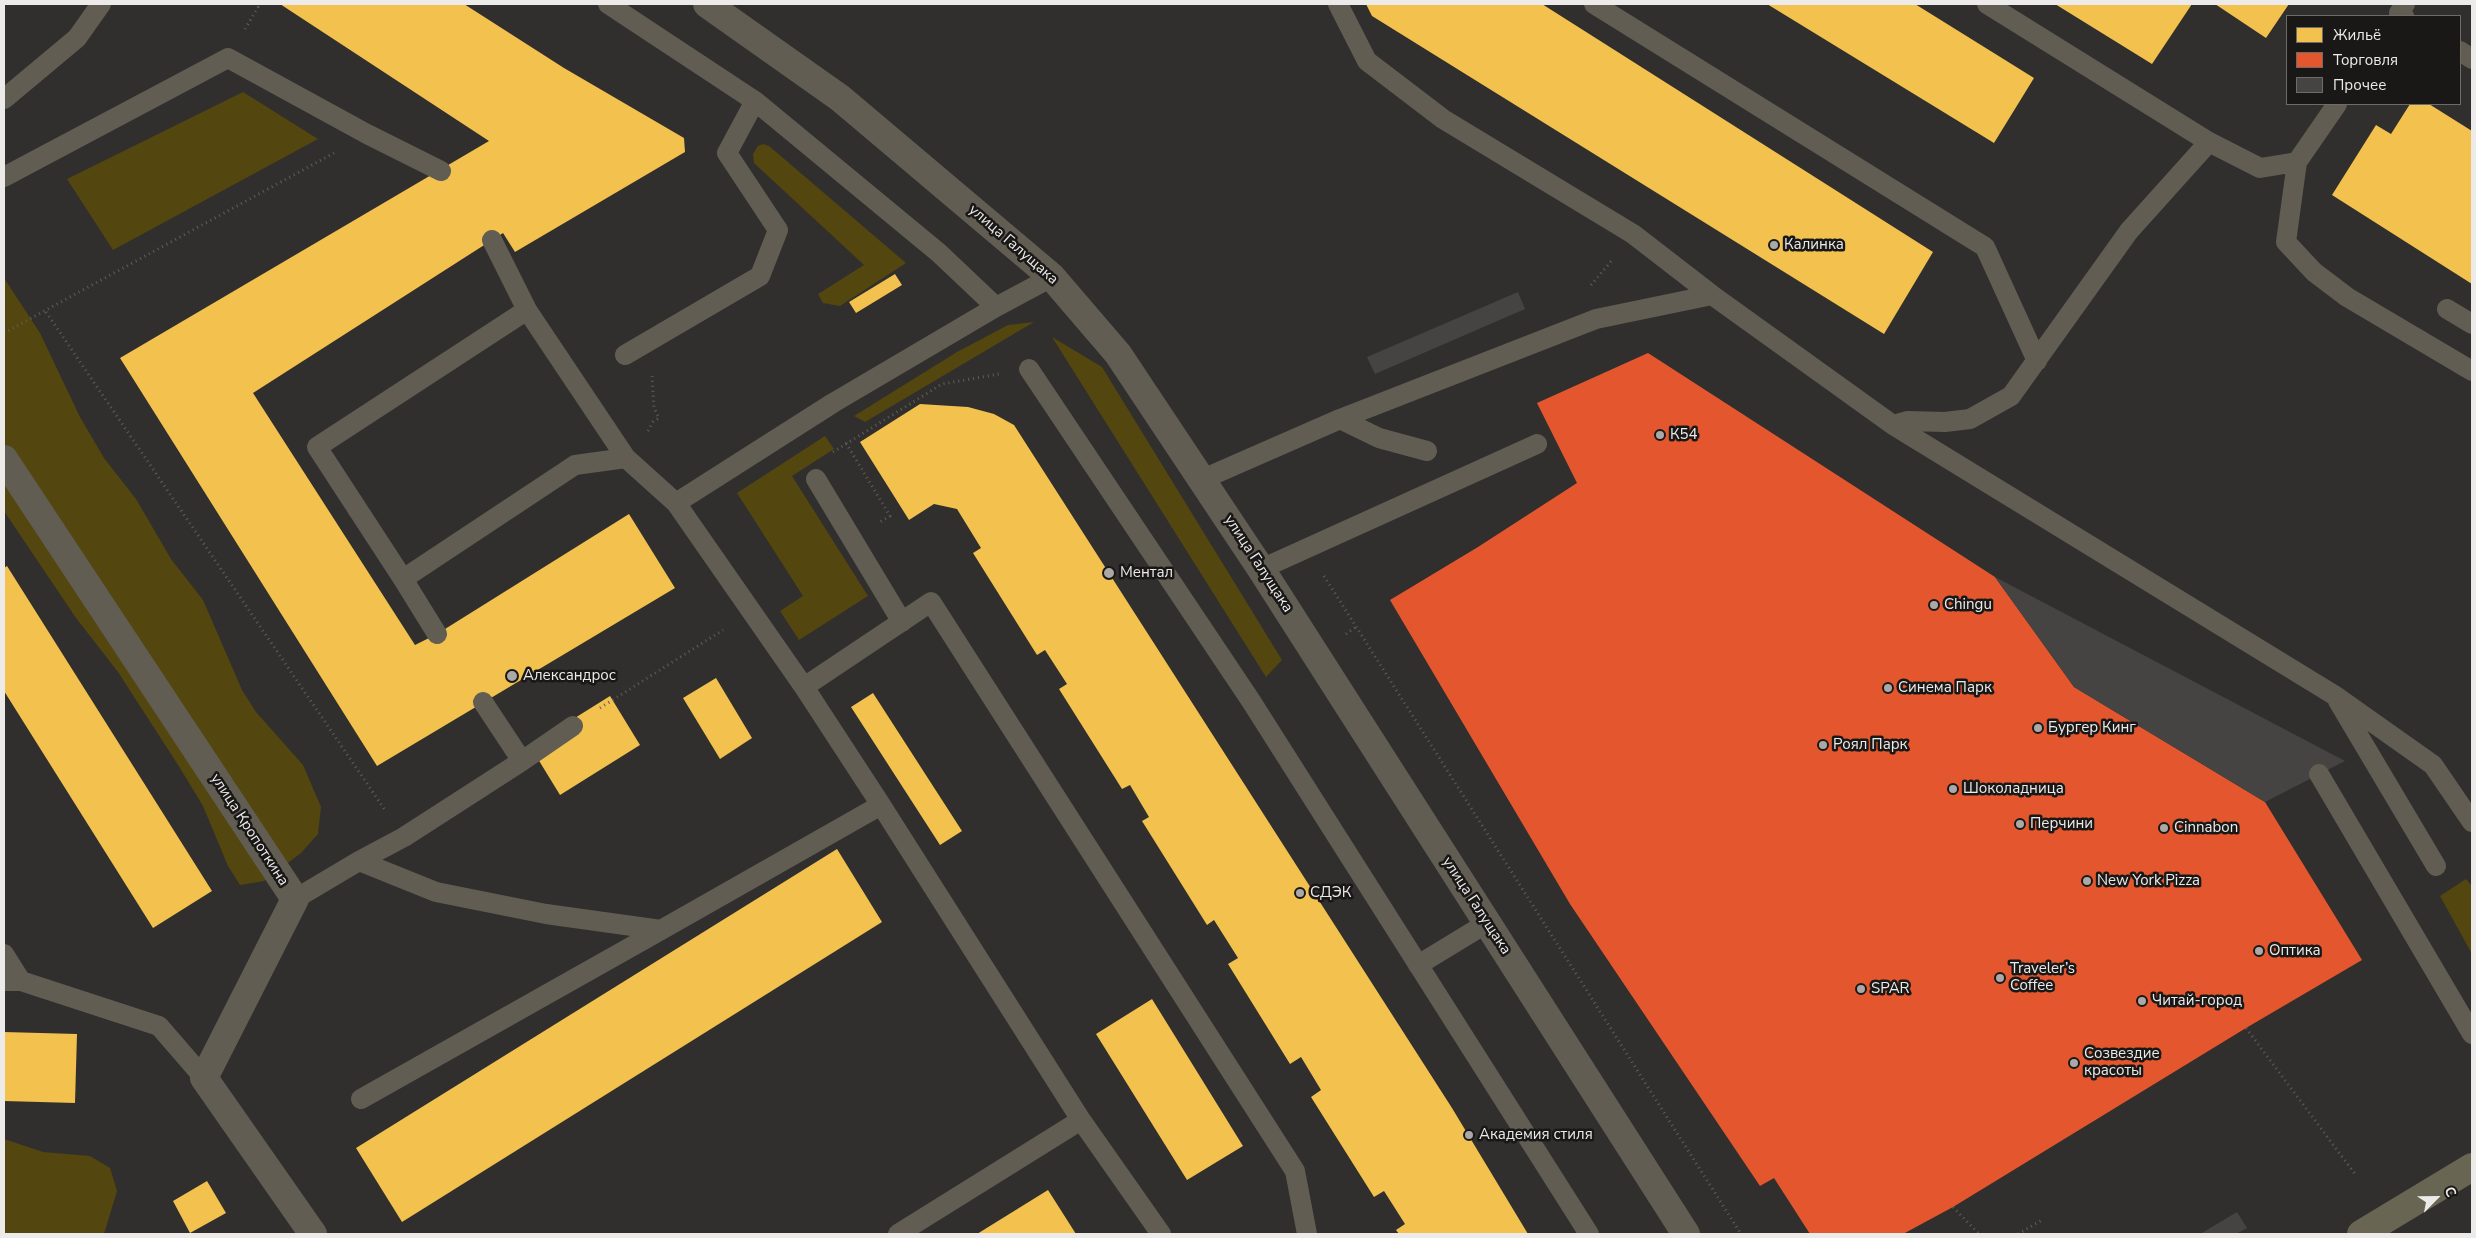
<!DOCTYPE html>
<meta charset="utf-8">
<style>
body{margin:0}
#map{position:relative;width:2476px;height:1238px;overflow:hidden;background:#302f2e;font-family:"Nunito Sans",sans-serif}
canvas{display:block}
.frame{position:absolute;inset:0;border:5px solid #ecebe9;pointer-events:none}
.legend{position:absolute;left:2286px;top:15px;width:175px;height:90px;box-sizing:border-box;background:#191817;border:1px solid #6d6c6b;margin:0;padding:6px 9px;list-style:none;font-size:15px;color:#ecebe9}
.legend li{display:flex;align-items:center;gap:10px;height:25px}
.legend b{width:25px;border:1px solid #6d6c6b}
.north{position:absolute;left:2411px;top:1173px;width:50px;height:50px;-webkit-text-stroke:4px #191817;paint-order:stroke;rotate:67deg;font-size:14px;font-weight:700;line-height:20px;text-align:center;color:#ecebe9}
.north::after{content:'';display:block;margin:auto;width:18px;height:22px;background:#ecebe9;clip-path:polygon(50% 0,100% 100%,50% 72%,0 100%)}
</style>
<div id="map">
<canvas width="2476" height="1238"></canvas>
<div class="frame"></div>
<ul class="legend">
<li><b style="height:14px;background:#f2c14e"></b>Жильё</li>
<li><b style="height:14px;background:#e4572e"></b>Торговля</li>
<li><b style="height:14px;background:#454443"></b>Прочее</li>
</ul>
<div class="north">С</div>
</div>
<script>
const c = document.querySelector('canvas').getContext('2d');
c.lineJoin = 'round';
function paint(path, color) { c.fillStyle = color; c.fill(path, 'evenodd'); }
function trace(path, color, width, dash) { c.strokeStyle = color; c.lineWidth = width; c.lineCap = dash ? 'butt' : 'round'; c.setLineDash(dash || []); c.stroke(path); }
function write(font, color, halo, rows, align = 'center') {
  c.font = font + ' "Nunito Sans",sans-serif'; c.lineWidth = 5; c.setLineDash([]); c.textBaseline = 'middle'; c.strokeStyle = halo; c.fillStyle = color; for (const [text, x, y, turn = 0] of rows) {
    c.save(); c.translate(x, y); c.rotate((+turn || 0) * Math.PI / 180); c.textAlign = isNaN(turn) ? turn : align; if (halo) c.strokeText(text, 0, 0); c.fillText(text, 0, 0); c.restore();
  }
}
paint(new Path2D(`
 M243,92L318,139L113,250L67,179Z
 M763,144L769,146L906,263L840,306L823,303L818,294L864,265L754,163L753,154L758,146Z
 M4,278L40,333L80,417L104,458L136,499L171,559L203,600L242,690L256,712L303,765L321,807L318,834L301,853L264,881L240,885L228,866L203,806L180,768L118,672L76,618L4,511Z
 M1034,322L865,422L854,416L957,352L1008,325Z
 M1052,337L1102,367L1282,660L1266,677Z
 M825,436L834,449L792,476L868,596L799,640L780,611L803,596L737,493Z
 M2466,879L2472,886V954L2440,896Z
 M4,1139L43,1152L90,1156L110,1168L117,1191L104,1234H4Z`), '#53460e');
paint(new Path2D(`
 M280,4H464L564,68L684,138L685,152L515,252L503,233L253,393L415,645L437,634L629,514L675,588L377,766L120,358L489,141Z
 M1366,4H1542L1933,252L1884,334L1372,16Z
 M1767,4H1915L2034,78L1994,143Z
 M2055,4H2192L2152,64Z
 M2215,4H2289L2266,38Z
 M2410,104H2429L2472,131V284L2332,195L2376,125L2391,134Z
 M895,274L902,285L856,313L849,302Z
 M920,404L968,407L994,414L1014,425L1452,1108L1528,1234H1399L1396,1230L1405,1224L1384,1191L1374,1197L1311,1097L1321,1090L1301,1057L1290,1064L1228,964L1238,958L1214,920L1207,925L1142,821L1149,817L1130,785L1122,789L1059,689L1067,684L1045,650L1037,655L973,553L981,548L957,509L934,504L909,520L860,442Z
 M7,566L212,891L153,928L4,691V568Z
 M716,678L752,738L720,759L683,698Z
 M873,693L962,831L940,845L851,707Z
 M610,696L640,745L560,795L530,746Z
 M837,849L882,922L402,1222L356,1148Z
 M1152,999L1243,1146L1187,1180L1096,1034Z
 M4,1032L77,1034L75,1103L4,1101Z
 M207,1181L226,1213L190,1233L173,1201Z
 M1048,1190L1076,1234H977Z`), '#f2c14e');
paint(new Path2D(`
 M1648,353L1995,577L2074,687L2265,802L2362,960L2246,1028L1953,1207L1903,1234H1810L1774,1178L1760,1186L1570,904L1390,600L1478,547L1577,483L1537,403Z`), '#e4572e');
paint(new Path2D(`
 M1518,292L1525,309L1375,374L1367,357Z
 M1995,577L2345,761L2265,802L2074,687Z
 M2237,1212L2247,1228L2236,1234H2200Z`), '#454443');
trace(new Path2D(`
 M245,29L258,7L254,4
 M1591,285L1613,259
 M46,312L385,810
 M4,333L334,153
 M648,431L653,422L659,418L654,408L652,376
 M846,443L890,516L880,522
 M833,452L942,384L999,374
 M1324,576L1741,1234
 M1346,634L1356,627
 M600,708L723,630
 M2246,1028L2355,1174
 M1953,1207L1979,1234
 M2018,1234L2042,1220`), '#605e57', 3, [1, 4]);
trace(new Path2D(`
 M608,4L755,101L939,253L996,307L1052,277
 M1338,4L1367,61L1443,119L1633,234L1712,295L1893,425L2334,695L2433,765L2472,822
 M1594,4L1985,247L2037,361
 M1987,4L2209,142L2260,168L2297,162
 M2404,16L2399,13L2405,4
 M2460,51L2472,59
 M4,99L77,38L101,4
 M2337,104L2297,162L2286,242L2314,272L2347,297L2472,371
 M4,177L228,58L367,134L441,171
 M492,240L527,310
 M2447,309L2472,324
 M625,355L760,276L778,230L727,153L755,101
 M1029,369L1251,701L1589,1234
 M1340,419L1379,438L1427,451
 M1893,425L1907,421L1945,422L1970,419L2011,396L2129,231L2209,142
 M626,458L527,310L317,447L403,579L575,465L626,458L676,503L804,687
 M816,479L902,622
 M1203,479L1340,419L1596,319L1712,295
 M676,503L833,403L996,307
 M1261,569L1537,444
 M403,579L437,634
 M2338,701L2436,866
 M522,761L573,726
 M2319,774L2472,1034
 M881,805L804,687L931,602L1295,1171L1307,1234
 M359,861L404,837L522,761L483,702
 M295,899L359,861L436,892L546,914L661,930L881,805L1081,1120L898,1234
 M4,954L21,981
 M1418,965L1487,923
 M4,981H21L159,1026L204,1078
 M361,1099L661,930
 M1081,1120L1161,1234`), '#615d53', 20);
trace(new Path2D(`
 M707,4L840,98L1052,277L1118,354L1261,569L1686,1234
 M4,459L295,899L204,1078L313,1234`), '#615d53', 28);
trace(new Path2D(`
 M2361,1234L2472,1167`), '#696553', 28);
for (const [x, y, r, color] of [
 [1774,245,5,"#aaa9a8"],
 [1660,435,5,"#aaa9a8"],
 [1109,573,6,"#aaa9a8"],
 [1934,605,5,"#aaa9a8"],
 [512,676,6,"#aaa9a8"],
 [1888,688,5,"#aaa9a8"],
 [2038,728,5,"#aaa9a8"],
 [1823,745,5,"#aaa9a8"],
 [1953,789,5,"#aaa9a8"],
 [2020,824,5,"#aaa9a8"],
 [2164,828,5,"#aaa9a8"],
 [2087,881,5,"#aaa9a8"],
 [1300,893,5,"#aaa9a8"],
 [2259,951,5,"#aaa9a8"],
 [2000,978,5,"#aaa9a8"],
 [1861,989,5,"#aaa9a8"],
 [2142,1001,5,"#aaa9a8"],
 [2074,1063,5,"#aaa9a8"],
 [1469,1135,5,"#aaa9a8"]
]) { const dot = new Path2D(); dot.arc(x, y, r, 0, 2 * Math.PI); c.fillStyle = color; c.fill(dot); trace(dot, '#191817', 2); }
write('15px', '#ecebe9', '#191817', [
 ["улица Галущака",1013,245,41],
 ["улица Галущака",1258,564,57],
 ["улица Кропоткина",249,830,57],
 ["улица Галущака",1476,906,57]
]);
write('15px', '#ecebe9', '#191817', [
 ["Калинка",1784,245],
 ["К54",1670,435],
 ["Ментал",1120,573],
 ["Chingu",1944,605],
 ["Александрос",523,676],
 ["Синема Парк",1898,688],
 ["Бургер Кинг",2048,728],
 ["Роял Парк",1833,745],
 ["Шоколадница",1963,789],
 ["Перчини",2030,824],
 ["Cinnabon",2174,828],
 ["New York Pizza",2097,881],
 ["СДЭК",1310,893],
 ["Оптика",2269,951],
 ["Traveler’s",2010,969],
 ["Coffee",2010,986],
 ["SPAR",1871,989],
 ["Читай-город",2152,1001],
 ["Созвездие",2084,1054],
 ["красоты",2084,1071],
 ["Академия стиля",1479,1135]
], 'left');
</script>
